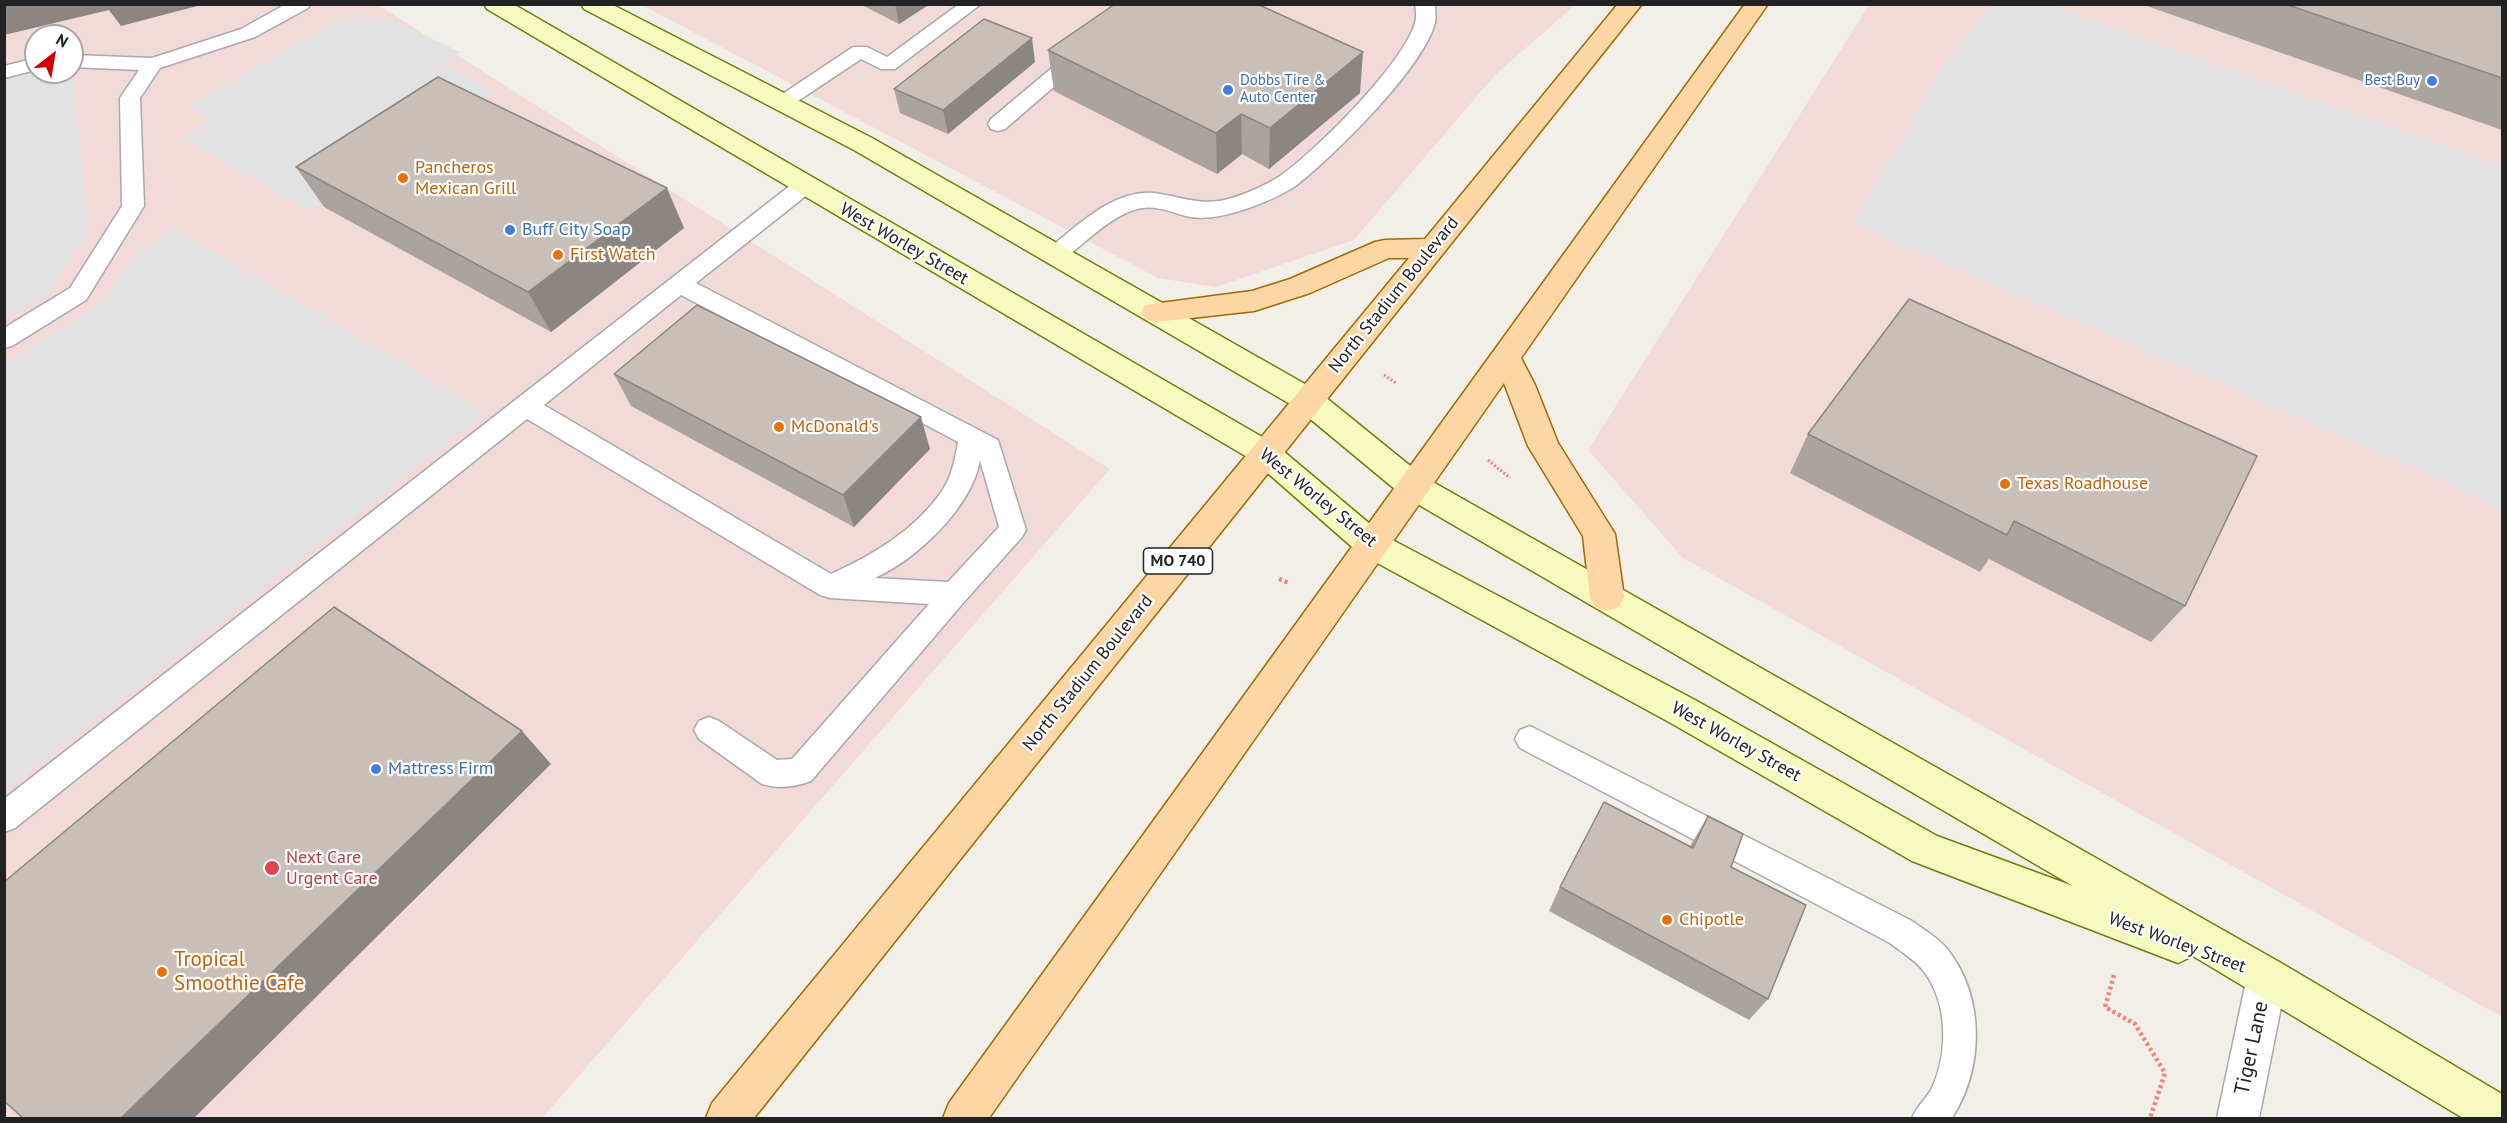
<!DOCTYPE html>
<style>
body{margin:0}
#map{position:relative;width:2507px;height:1123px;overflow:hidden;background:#f2efe9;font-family:"PT Sans",sans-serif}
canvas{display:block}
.frame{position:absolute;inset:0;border:6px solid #222;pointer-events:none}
.north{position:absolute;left:24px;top:24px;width:60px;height:60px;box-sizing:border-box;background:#fff;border:2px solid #a7a7a7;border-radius:50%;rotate:31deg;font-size:16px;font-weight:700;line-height:24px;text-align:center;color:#222}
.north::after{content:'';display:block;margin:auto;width:21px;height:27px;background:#d40000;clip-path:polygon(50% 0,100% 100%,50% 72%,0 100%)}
</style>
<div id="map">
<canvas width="2507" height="1123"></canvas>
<div class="frame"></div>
<div class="north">N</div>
</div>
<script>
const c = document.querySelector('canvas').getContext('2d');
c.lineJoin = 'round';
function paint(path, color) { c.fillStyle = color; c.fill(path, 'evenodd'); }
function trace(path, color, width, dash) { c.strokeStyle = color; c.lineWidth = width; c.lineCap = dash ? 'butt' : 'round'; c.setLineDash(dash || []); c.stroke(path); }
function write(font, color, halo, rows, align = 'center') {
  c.font = font + ' "PT Sans",sans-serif'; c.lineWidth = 4.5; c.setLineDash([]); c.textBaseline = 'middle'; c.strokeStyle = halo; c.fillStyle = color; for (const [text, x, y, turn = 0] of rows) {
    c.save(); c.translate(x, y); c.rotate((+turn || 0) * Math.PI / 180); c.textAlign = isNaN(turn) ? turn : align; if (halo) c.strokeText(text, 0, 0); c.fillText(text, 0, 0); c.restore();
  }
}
paint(new Path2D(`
 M5,5H378L1110,469L542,1118H5ZM36,36H72V72H36Z
 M642,5H1575L1495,75L1354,240L1216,287L1158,278Z
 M1869,5H2502V1017L1683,558L1588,450Z`), '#f2dad9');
paint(new Path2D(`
 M1992,5H2049L2502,166V511L2439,479L1853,224L1943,66Z
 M352,12L373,22L384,16L460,52L441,64L496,91L309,211L181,138L212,120L188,106Z
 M38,72L73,74L89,229L48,294L5,320V81Z
 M175,229L486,412L5,791V364L106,300L131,257Z`), '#e2e2e2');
const lane = new Path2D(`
 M286,4H310L308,8L255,37L160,68L140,98L144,206L86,300L12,346L4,348V328L70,288L122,206L120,98L139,70L72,67V55L152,58L241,29Z
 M959,4H981L895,69H881L861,59L789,107L782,109L775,107L772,103L775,99L853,47H867L887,57Z
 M1415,4H1435C1435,10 1436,17 1435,23C1423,68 1335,155 1298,184C1283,195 1265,202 1249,208C1231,214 1210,220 1191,217C1175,214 1158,205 1142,208C1113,213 1085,243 1063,260L1055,263L1047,260L1044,255L1047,250C1076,227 1113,189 1154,193C1184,197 1203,208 1235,197C1250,192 1266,185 1280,176C1316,151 1403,64 1415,23C1417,17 1416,10 1415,4Z
 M1079,49L1086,51L1089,55L1086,59L1005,129L998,131L991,129L988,124L991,119L1072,51Z
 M36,58V70L4,78V66Z
 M804,179L812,181L815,186L812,191L696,283L998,440L1026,530L1022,537L964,602L811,781C795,787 778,789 762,784L699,739L694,730L699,721L709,717L719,721L777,760L792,759L929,604L830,598L820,595L527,419L15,828L4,832V799L796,181ZM681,295L958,442C955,459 952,476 942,491C915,530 873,555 831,574L544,405ZM980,460L999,527L948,582L875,578C917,559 972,507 980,460Z
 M1530,726L1912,921C1924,930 1939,938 1948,950C1985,998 1984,1068 1952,1118H1912C1917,1106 1926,1099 1932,1088C1948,1053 1948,1004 1925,973C1916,960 1901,952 1890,943L1520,748L1515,739L1520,730Z`);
const street = new Path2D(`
 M2267,957L2281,963L2287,977L2259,1118H2217L2247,977L2253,963Z`);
const secondary = new Path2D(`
 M484,4H513L1276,445L1383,535L1695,700L1937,836L2073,886L1402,495L1297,408L854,150L584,9L581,4H611L872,138L1319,392L1424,477L2281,963L2502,1094V1118H2463L2193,956L2178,963L1912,861L1669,722L1359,553L1254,461L487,9Z`);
const primary = new Path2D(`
 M1618,4H1642L754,1118H706L712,1103L1409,258H1389L1310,293L1254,311L1155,322L1145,319L1141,312L1145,305L1252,291L1290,279L1375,242L1385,240L1425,239Z
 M1745,4H1768L1521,358L1535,385L1558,443L1615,534L1624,597L1619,607L1607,611L1595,607L1590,597L1583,536L1528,446L1504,383L989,1118H943L949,1103Z`);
trace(lane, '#a9a9a9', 3);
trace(street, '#a9a9a9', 3);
trace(secondary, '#707d05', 3);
trace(primary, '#a06b00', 3);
trace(new Path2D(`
 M1384,375L1396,383
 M1488,460L1510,478`), '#fa8072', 3, [2, 2]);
trace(new Path2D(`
 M1279,579L1289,583
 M2114,975L2105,1007L2135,1024L2165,1073L2150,1118`), '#fa8072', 4.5, [3, 3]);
paint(lane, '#fff');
paint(street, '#fff');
paint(secondary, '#f7fabf');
paint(primary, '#fcd6a4');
paint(new Path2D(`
 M860,4H930L899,24Z
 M2141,4H2502V130Z
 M1048,50L1360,93L1269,169L1242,154L1217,174L1054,91Z
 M1035,62L948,134L900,113L894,89Z
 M296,167L684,228L551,332L324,207Z
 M1909,299L2185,606L2151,642L1989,559L1980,572L1790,473L1808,434Z
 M614,374L930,449L854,527L631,406Z
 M1708,816L1731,867L1768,999L1749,1020L1549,911L1560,887L1690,846Z`), '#aba49e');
paint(new Path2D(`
 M4,4H205L121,26L109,10L4,35Z
 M895,4H930L899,24Z
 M1032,38L1035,62L948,134L943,110Z
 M1363,52L1360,93L1269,169L1270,128Z
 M1241,114L1242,154L1217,174L1216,133Z
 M667,188L684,228L551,332L528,292Z
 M921,417L930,449L854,527L843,495Z
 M522,731L551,764L193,1119H120Z`), '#8b8681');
const building = new Path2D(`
 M1115,4H1257L1363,52L1270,128L1241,114L1216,133L1048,50Z
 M2285,4H2502V78Z
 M984,19L1032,38L943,110L894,89Z
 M438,77L667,188L528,292L296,167Z
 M1909,299L2257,456L2185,606L2014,521L2007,535L1808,434Z
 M697,305L921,417L843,495L614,374Z
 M334,607L522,731L120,1119H24L4,1101V882Z
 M1604,802L1693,848L1708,816L1743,834L1731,867L1806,905L1768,999L1560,887Z`);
paint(building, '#c7bfb8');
trace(building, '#8b8681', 1.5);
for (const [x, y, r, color] of [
 [2432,81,6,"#3f7fe0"],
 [1228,90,6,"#3f7fe0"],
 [403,178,6,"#e8710a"],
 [510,230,6,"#3f7fe0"],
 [558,255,6,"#e8710a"],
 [779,427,6,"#e8710a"],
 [2005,484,6,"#e8710a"],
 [376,769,6,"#3f7fe0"],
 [272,868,8,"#e0444e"],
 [1667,920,6,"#e8710a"],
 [162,972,6,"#e8710a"]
]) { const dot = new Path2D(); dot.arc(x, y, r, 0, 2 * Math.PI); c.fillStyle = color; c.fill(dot); trace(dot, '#fff', 2); }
write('15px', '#366cbe', '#fff', [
 ["Dobbs Tire &",1240,81],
 ["Auto Center",1240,98],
 ["Best Buy",2420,81,"right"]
], 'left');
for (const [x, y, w] of [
 [1178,561,69]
]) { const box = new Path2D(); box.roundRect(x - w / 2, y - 13, w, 26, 4.5); c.fillStyle = '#fff'; c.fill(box); trace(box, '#222', 1.5); }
write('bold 16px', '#222', null, [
 ["MO 740",1178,561]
]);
write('18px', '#c56008', '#fff', [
 ["Pancheros",415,168],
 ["Mexican Grill",415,189],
 ["First Watch",570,255],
 ["McDonald's",791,427],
 ["Texas Roadhouse",2017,484],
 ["Chipotle",1679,920]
], 'left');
write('18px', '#366cbe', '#fff', [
 ["Buff City Soap",522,230],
 ["Mattress Firm",388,769]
], 'left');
write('18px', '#222', '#fff', [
 ["West Worley Street",904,244,30],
 ["North Stadium Boulevard",1394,295,-51],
 ["West Worley Street",1318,498,39],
 ["North Stadium Boulevard",1088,673,-51],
 ["West Worley Street",1736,742,29],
 ["West Worley Street",2177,943,20]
]);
write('18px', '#be3a42', '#fff', [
 ["Next Care",286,858],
 ["Urgent Care",286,879]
], 'left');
write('21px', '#c56008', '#fff', [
 ["Tropical",174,960],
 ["Smoothie Cafe",174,984]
], 'left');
write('21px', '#222', '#fff', [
 ["Tiger Lane",2252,1048,-78]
]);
</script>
